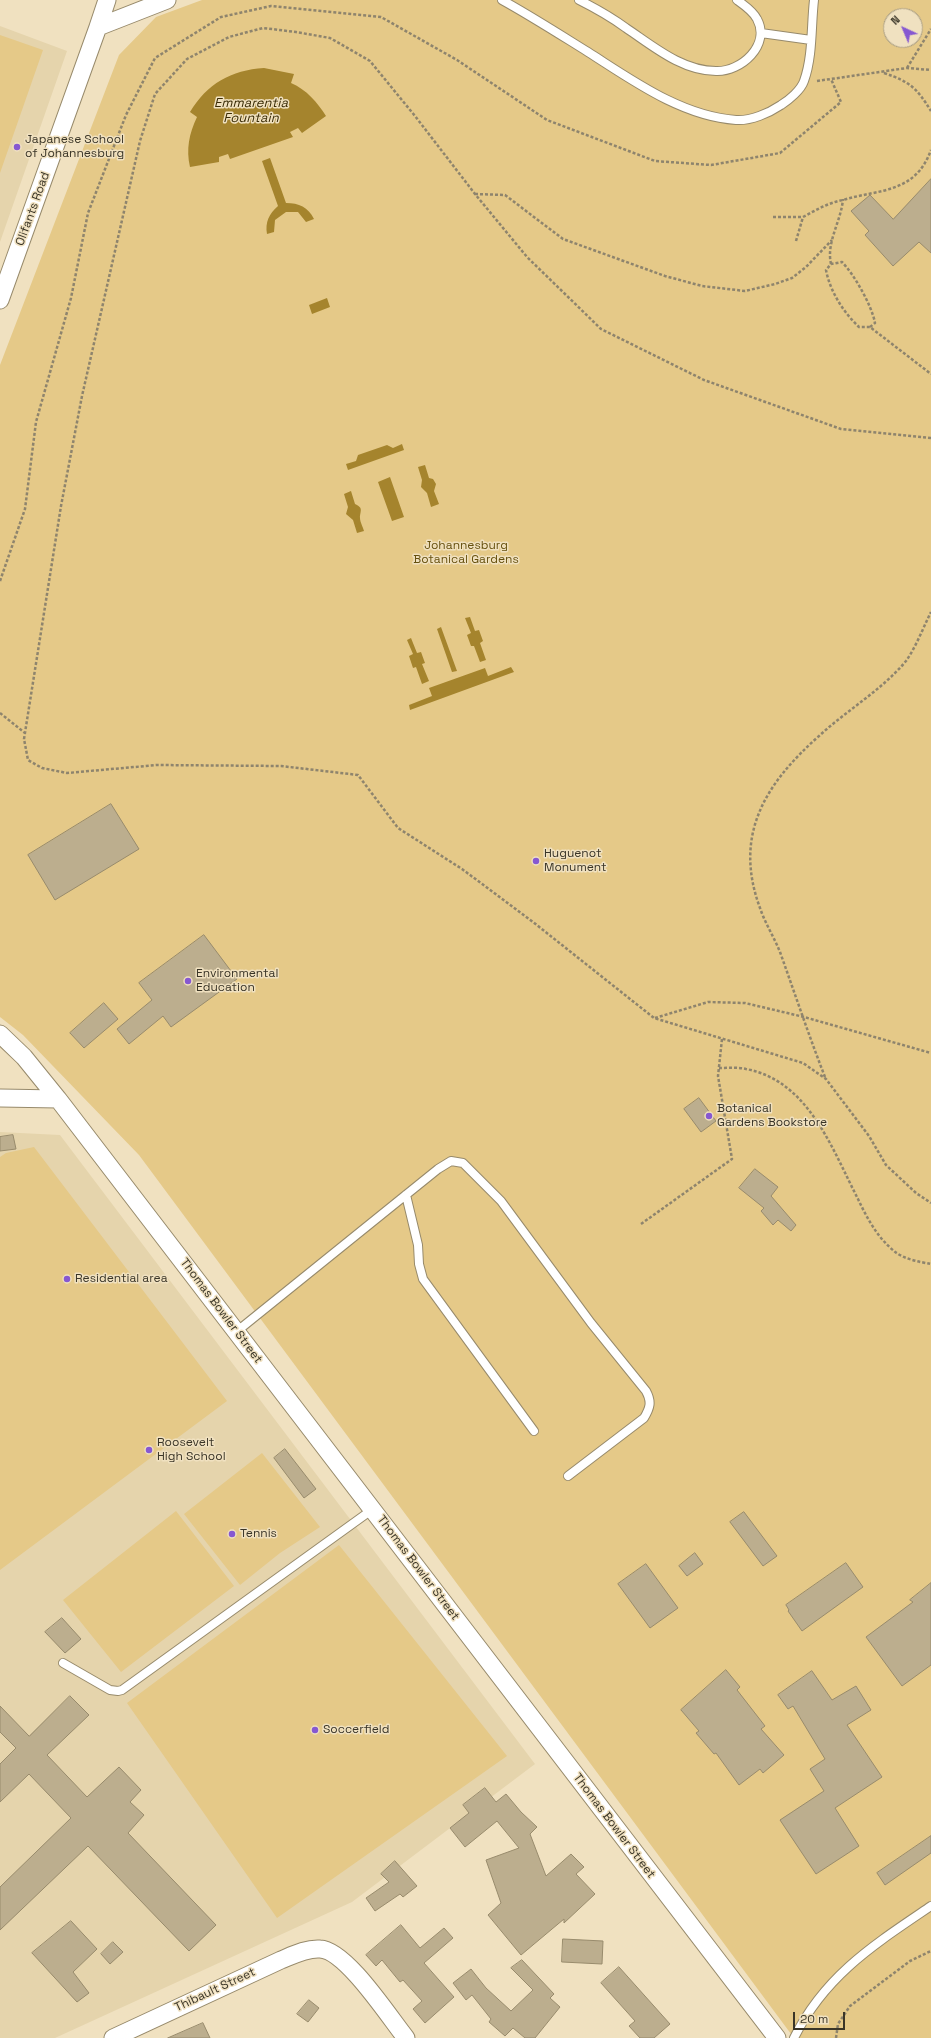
<!DOCTYPE html>
<style>
body{margin:0}
#map{position:relative;width:931px;height:2038px;overflow:hidden;background:#f0e1c0;font-family:"Space Grotesk",sans-serif}
canvas{display:block}
.north{position:absolute;left:883px;top:8px;width:40px;height:40px;box-sizing:border-box;background:#f0e1c0;border:1px solid #a79c83;border-radius:50%;rotate:316deg;font-size:11px;font-weight:700;line-height:16px;text-align:center;color:#3a3527}
.north::after{content:'';display:block;margin:auto;width:14px;height:18px;background:#8658d1;clip-path:polygon(50% 0,100% 100%,50% 72%,0 100%)}
.scale{position:absolute;left:793px;top:2012px;width:52px;height:18px;box-sizing:border-box;border:2px solid #3a3527;border-top:0;padding-left:5px;font-size:12px;line-height:14px;white-space:nowrap;color:#3a3527;-webkit-text-stroke:3px #f0e1c0;paint-order:stroke}
</style>
<div id="map">
<canvas width="931" height="2038"></canvas>
<div class="north">N</div>
<div class="scale">20 m</div>
</div>
<script>
const c = document.querySelector('canvas').getContext('2d');
c.lineJoin = 'round';
function paint(path, color) { c.fillStyle = color; c.fill(path, 'evenodd'); }
function trace(path, color, width, dash) { c.strokeStyle = color; c.lineWidth = width; c.lineCap = dash ? 'butt' : 'round'; c.setLineDash(dash || []); c.stroke(path); }
function write(font, color, halo, rows, align = 'center') {
  c.font = font + ' "Space Grotesk",sans-serif'; c.lineWidth = 3; c.setLineDash([]); c.textBaseline = 'middle'; c.strokeStyle = halo; c.fillStyle = color; for (const [text, x, y, turn = 0] of rows) {
    c.save(); c.translate(x, y); c.rotate((+turn || 0) * Math.PI / 180); c.textAlign = isNaN(turn) ? turn : align; if (halo) c.strokeText(text, 0, 0); c.fillText(text, 0, 0); c.restore();
  }
}
paint(new Path2D(`
 M0,26L67,51L0,242Z
 M0,1132L60,1135L535,1764L352,1902L55,2038H0Z`), '#e5d4ac');
paint(new Path2D(`
 M202,0H931V2038H794L139,1155L23,1035L0,1017V365L119,55L156,17ZM891,16H915V40H891Z
 M0,35L43,50L0,173Z
 M34,1147L227,1401L0,1570V1157L6,1153Z
 M262,1453L320,1527L280,1553L240,1585L184,1514Z
 M176,1511L234,1586L121,1672L63,1600Z
 M339,1545L507,1756L277,1918L127,1703Z`), '#e5c988');
paint(new Path2D(`
 M264,68L294,74L291,83C307,90 317,102 326,116L302,133L298,128L290,132L293,137L230,159L228,154L219,157V162L190,167C186,149 189,134 197,117L190,112C207,84 231,70 264,68Z
 M270,158L286,203C299,203 308,207 314,219L306,222L298,212H286L275,220L274,232L267,234C265,222 269,214 278,206L262,161Z
 M327,298L330,307L312,314L309,305Z
 M402,444L404,450L348,470L346,464L356,461L358,455L387,445L393,448Z
 M425,465L429,478L433,479L436,484L434,491L439,504L431,507L427,493L421,487L422,480L418,467Z
 M390,477L404,517L392,521L378,482Z
 M351,491L355,504C364,508 360,511 360,518C360,522 363,527 364,531L357,533L353,520L346,514L348,507L344,494Z
 M470,617L475,631L479,630L483,641L480,643L486,660L480,662L474,646H471L467,635L471,633L465,618Z
 M441,627L457,671L452,672L437,629Z
 M411,638L417,653L421,652L425,663L422,664L429,681L422,684L416,667L413,668L409,656L413,654L407,640Z
 M511,667L514,672L410,710L409,705L432,696L429,688L485,668L488,676Z`), '#a5842d');
const building = new Path2D(`
 M931,179V253L919,242L893,266L865,235L869,231L851,211L870,195L893,219Z
 M111,804L139,849L55,900L28,855Z
 M204,935L237,979L171,1027L163,1016L129,1044L117,1029L152,1000L139,983Z
 M104,1003L118,1019L84,1048L70,1033Z
 M699,1098L716,1121L701,1132L684,1109Z
 M13,1135L16,1149L0,1151V1137Z
 M755,1169L778,1187L771,1196L796,1225L791,1231L778,1220L773,1225L761,1211L764,1208L739,1188Z
 M285,1449L316,1489L304,1498L274,1458Z
 M744,1512L777,1556L763,1566L730,1522Z
 M695,1553L703,1564L687,1576L679,1566Z
 M846,1563L863,1587L802,1631L788,1611L789,1610L786,1605Z
 M646,1564L678,1608L650,1628L618,1584Z
 M931,1583V1665L902,1686L866,1637L913,1602L910,1600Z
 M62,1618L81,1639L65,1653L45,1632Z
 M726,1670L740,1687L737,1690L765,1726L761,1729L784,1755L763,1773L760,1769L739,1785L716,1753L714,1754L696,1733L699,1731L681,1710Z
 M812,1671L832,1700L856,1686L871,1710L847,1725L882,1777L835,1808L859,1846L816,1874L780,1820L824,1791L810,1769L825,1759L793,1706L788,1709L778,1695Z
 M70,1696L89,1715L47,1755L87,1797L119,1767L141,1790L130,1802L144,1815L128,1833L216,1925L189,1951L88,1846L0,1930V1887L71,1818L29,1774L0,1802V1764L16,1748L0,1732V1706L29,1736Z
 M485,1788L496,1802L506,1794L521,1812L537,1827L530,1834L546,1876L571,1854L584,1867L576,1874L595,1894L564,1923V1919L521,1955L488,1915L501,1903L486,1860L519,1848L497,1821L465,1847L450,1828L469,1813L463,1805Z
 M931,1836V1853L885,1885L877,1873Z
 M395,1861L417,1886L403,1897L400,1894L375,1911L366,1898L389,1882L381,1874Z
 M71,1921L97,1949L73,1972L89,1993L77,2002L32,1953Z
 M401,1925L420,1948L444,1928L453,1938L424,1963L454,1997L425,2023L413,2009L422,2001L403,1980L400,1982L382,1960L376,1966L366,1955Z
 M563,1939L603,1941L602,1964L562,1962Z
 M113,1942L123,1952L110,1964L101,1954Z
 M522,1960L554,1994L550,1998L560,2007L535,2038H525L513,2028L505,2036L489,2022L491,2019L472,1995L466,2000L453,1983L471,1969L486,1988L511,2011L533,1990L511,1968Z
 M619,1967L670,2024L654,2038H640L629,2026L635,2021L601,1983Z
 M309,2000L319,2008L308,2022L297,2014Z
 M203,2023L210,2038H168Z`);
paint(building, '#bcae8e');
trace(building, '#988b6c', 1);
const lane = new Path2D(`
 M502,0C531,16 559,34 588,52C632,80 681,116 736,120C751,121 769,113 781,105C789,100 801,90 804,81C813,56 811,26 814,0
 M579,0C595,8 611,17 626,28C653,46 682,71 716,71C741,72 771,45 757,19C753,11 744,5 737,0
 M761,33L811,40
 M406,1195L418,1245L419,1264L423,1279L534,1431
 M236,1332L438,1169L451,1161L463,1163L501,1201L591,1323L646,1391C652,1402 650,1408 644,1418L568,1476
 M63,1663L110,1690L118,1691L122,1690L373,1509
 M794,2038C825,1975 875,1944 931,1906`);
const street = new Path2D(`
 M98,27L107,0
 M0,300L98,27L167,0
 M0,1034L24,1057L58,1099L777,2038
 M0,1098L58,1099
 M113,2038L281,1960C293,1955 307,1948 320,1949C346,1950 389,2017 406,2038`);
trace(lane, '#978a6b', 10);
trace(street, '#978a6b', 19);
trace(new Path2D(`
 M907,68L931,29
 M884,73C910,82 916,87 931,111
 M817,81L907,68L931,70
 M475,194L505,195L563,239L665,276L702,286L745,291L775,284L792,278L806,267L832,240
 M773,217H803
 M796,241L803,217C816,210 828,203 843,200C879,189 915,194 931,150
 M831,264C826,242 841,222 843,199
 M870,327L875,323C872,306 854,274 842,262L831,264L826,270C830,291 843,312 859,327H870L931,374
 M931,438L841,429L704,380L601,329L527,257L475,194L415,116L370,61L330,38L296,32L263,28L229,37L187,59L155,94L140,141L82,396L61,506L24,739L28,760L42,768L67,773L157,765L281,766L358,775L398,828L462,869L533,922L654,1018L803,1063L826,1079L869,1136L886,1165L916,1193L931,1203
 M0,581L25,509L36,422L71,298L88,213L126,115L155,58L221,17L271,6L381,17L457,60L547,120L655,161L711,165L780,153L841,102L831,79
 M0,713L25,733
 M655,1018L708,1002L745,1003L804,1017L931,1053
 M719,1068C728,1068 738,1067 746,1069C809,1081 832,1149 858,1199C867,1218 877,1237 894,1251C903,1259 920,1262 931,1264
 M825,1077C809,1036 795,994 780,952C774,937 765,923 760,908C733,835 765,784 819,736C847,710 882,690 906,661C916,647 923,628 931,612
 M641,1224L732,1159L718,1076L722,1039
 M836,2038L838,2024L850,2006L910,1961L931,1951`), '#8e846d', 2.5, [3, 2]);
trace(lane, '#fff', 8);
trace(street, '#fff', 17);
for (const [x, y, r, color] of [
 [17,147,4,"#8658d1"],
 [536,861,4,"#8658d1"],
 [188,981,4,"#8658d1"],
 [709,1116,4,"#8658d1"],
 [67,1279,4,"#8658d1"],
 [149,1450,4,"#8658d1"],
 [232,1534,4,"#8658d1"],
 [315,1730,4,"#8658d1"]
]) { const dot = new Path2D(); dot.arc(x, y, r, 0, 2 * Math.PI); c.fillStyle = color; c.fill(dot); trace(dot, '#f0e1c0', 1.5); }
write('12px', '#3a3527', '#f0e1c0', [
 ["Japanese School",25,140],
 ["of Johannesburg",25,154],
 ["Huguenot",544,854],
 ["Monument",544,868],
 ["Environmental",196,974],
 ["Education",196,988],
 ["Botanical",717,1109],
 ["Gardens Bookstore",717,1123],
 ["Residential area",75,1279],
 ["Roosevelt",157,1443],
 ["High School",157,1457],
 ["Tennis",240,1534],
 ["Soccerfield",323,1730]
], 'left');
write('12px', '#3a3527', '#f0e1c0', [
 ["Olifants Road",33,209,-70],
 ["Thomas Bowler Street",221,1311,53],
 ["Thomas Bowler Street",418,1568,53],
 ["Thomas Bowler Street",614,1826,53],
 ["Thibault Street",215,1990,-25]
]);
write('12px', '#67510f', '#f0e1c0', [
 ["Johannesburg",466,546],
 ["Botanical Gardens",466,560]
]);
write('italic 13px', '#3a2c06', '#f0e1c0', [
 ["Emmarentia",251,103],
 ["Fountain",251,118]
]);
</script>
